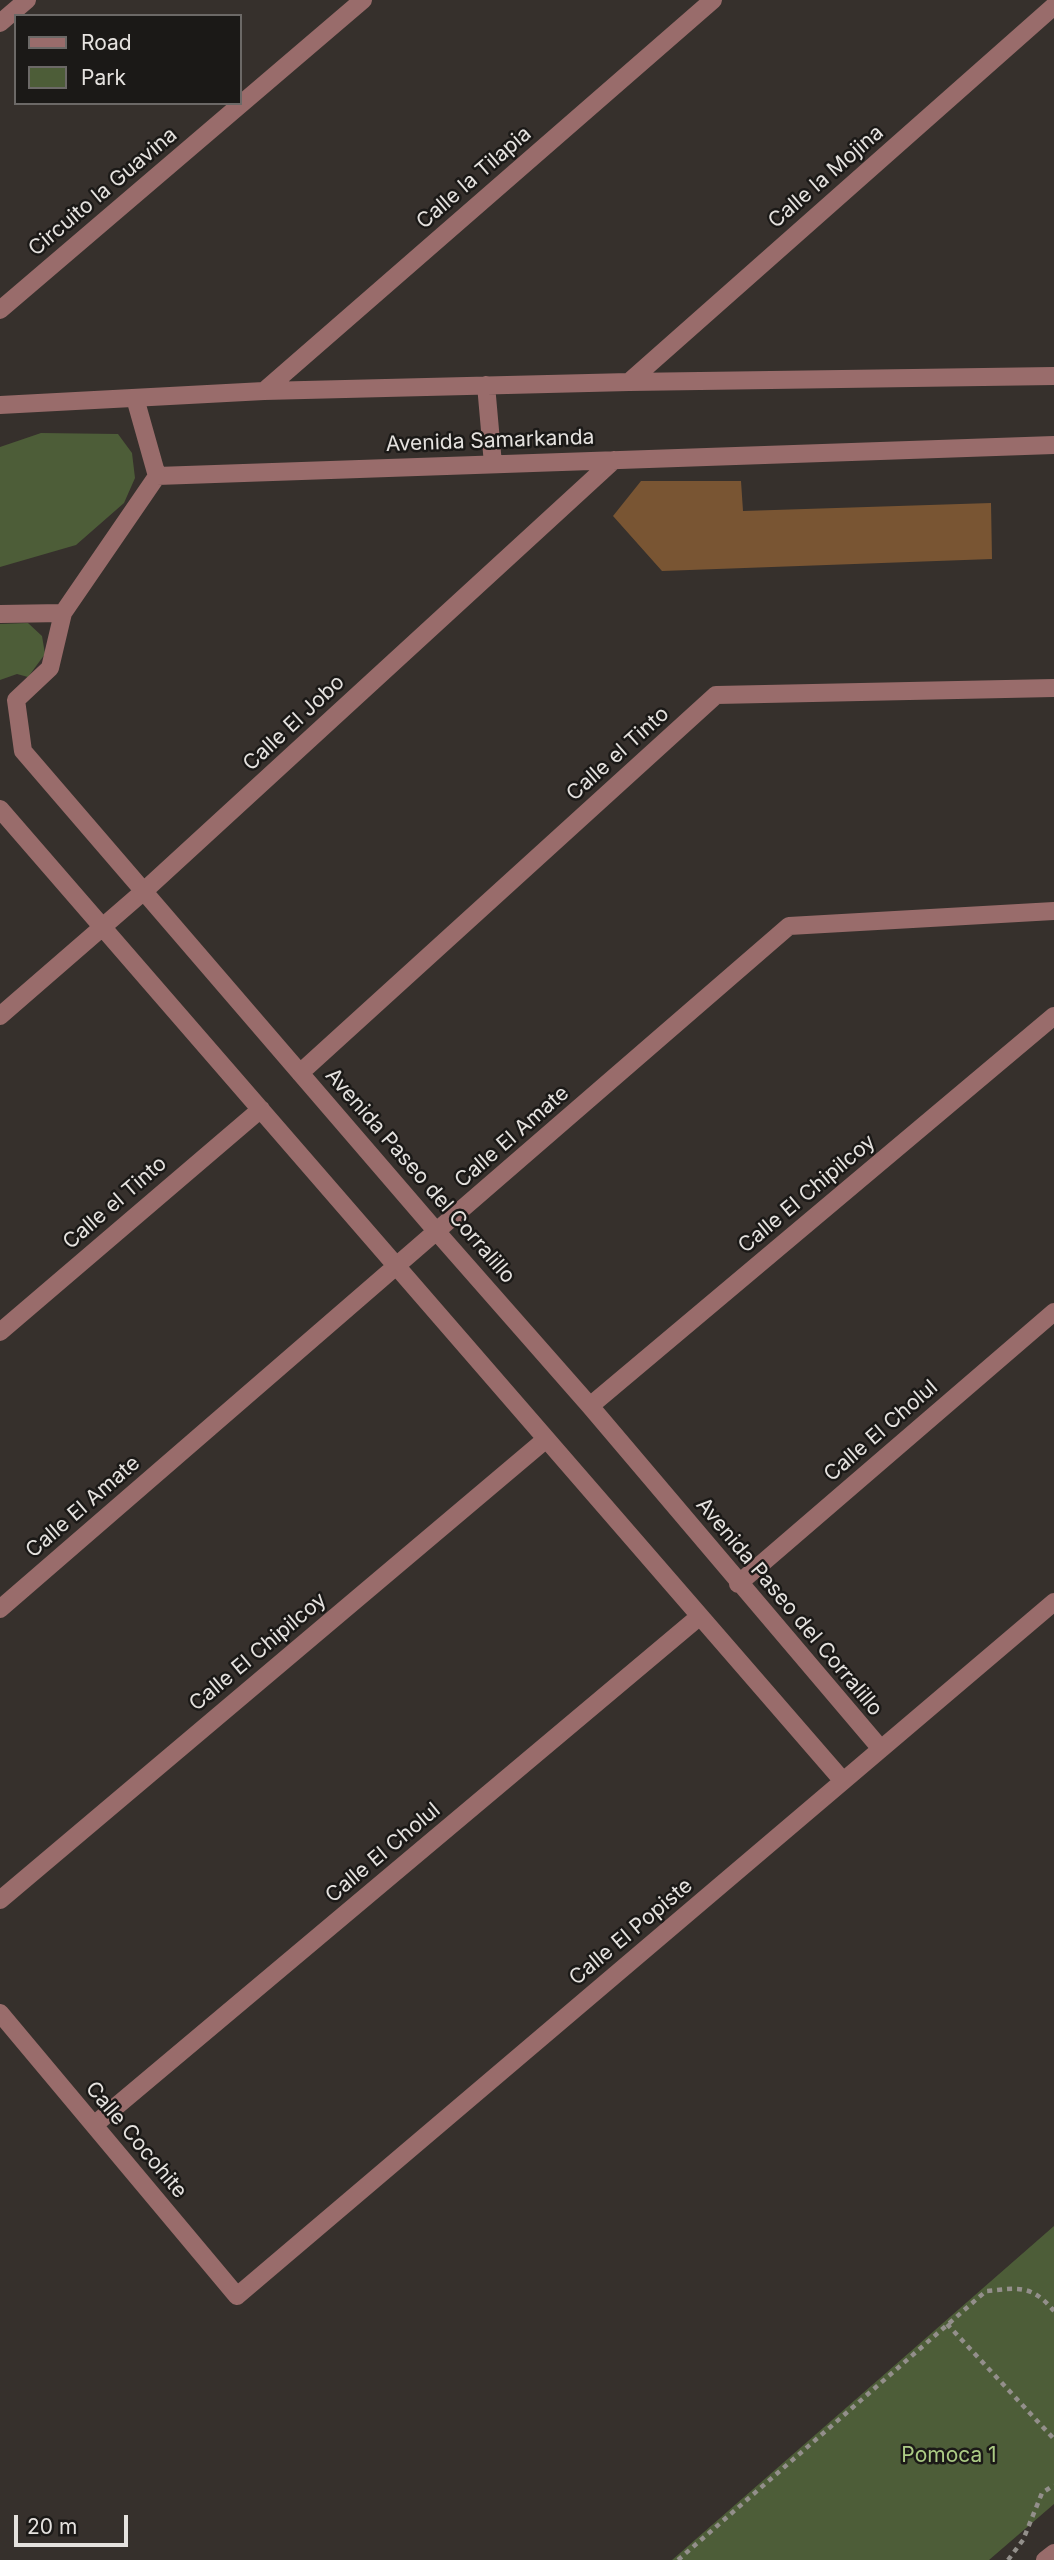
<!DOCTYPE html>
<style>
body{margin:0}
#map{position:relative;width:1054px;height:2560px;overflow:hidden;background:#36302c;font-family:Inter,sans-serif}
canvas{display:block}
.legend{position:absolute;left:14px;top:14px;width:228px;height:91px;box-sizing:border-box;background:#1b1917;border:2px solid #6c6967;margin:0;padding:9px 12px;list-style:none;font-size:21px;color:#e5e2df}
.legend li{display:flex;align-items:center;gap:14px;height:35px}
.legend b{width:35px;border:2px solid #6c6967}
.scale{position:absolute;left:14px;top:2515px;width:114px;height:32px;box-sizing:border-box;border:4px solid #e5e2df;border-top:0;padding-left:9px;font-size:21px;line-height:24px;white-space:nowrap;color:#e5e2df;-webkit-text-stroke:5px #1b1917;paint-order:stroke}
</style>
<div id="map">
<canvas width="1054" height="2560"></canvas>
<ul class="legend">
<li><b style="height:9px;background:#996c6b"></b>Road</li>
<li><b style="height:19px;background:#4d5d38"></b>Park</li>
</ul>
<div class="scale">20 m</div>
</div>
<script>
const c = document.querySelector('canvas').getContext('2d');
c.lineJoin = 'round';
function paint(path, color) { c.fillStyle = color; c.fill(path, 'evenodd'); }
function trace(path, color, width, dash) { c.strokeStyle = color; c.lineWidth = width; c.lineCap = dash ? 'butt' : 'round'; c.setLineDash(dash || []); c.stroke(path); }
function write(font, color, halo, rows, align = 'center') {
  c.font = font + ' Inter,sans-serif'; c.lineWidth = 5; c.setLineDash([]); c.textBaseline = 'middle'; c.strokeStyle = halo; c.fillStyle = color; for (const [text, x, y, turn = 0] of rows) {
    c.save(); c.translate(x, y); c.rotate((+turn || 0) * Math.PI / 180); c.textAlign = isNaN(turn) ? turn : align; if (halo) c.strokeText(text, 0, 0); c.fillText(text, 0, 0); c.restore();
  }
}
paint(new Path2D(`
 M41,433L118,434L132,453L135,478L124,503L76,545L0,567V447Z
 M28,623L42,636L45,654L28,677L17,674L0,680V624Z
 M1054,2226V2504L989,2560H672Z`), '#4d5d38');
paint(new Path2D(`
 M641,481H741L743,511L991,503L992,559L662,571L613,516Z`), '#795533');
trace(new Path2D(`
 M947,2324L1054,2439
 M678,2560L986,2291C1019,2288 1031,2284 1054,2311
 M1008,2560L1023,2540L1042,2493L1054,2485`), '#938f8b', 4.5, [5, 5]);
trace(new Path2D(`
 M0,23L27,0
 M0,310L363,0
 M629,382L1054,6
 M486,385L493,464
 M264,391L713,0
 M135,398L157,476
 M0,405L264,391L629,382L1054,376
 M63,613L50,668L16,700L23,751L437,1232L590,1406L881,1749
 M0,614L63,613L157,476L1054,445
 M0,809L843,1781
 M0,1016L144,891L614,460
 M300,1073L716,695L1054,688
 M0,1332L261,1109
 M590,1406L1054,1016
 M738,1584L1054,1312
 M0,1609L789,926L1054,911
 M0,1900L545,1440
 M0,2013L237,2296L1054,1602
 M94,2125L700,1616
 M1045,2560L1054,2553`), '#996c6b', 18);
write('21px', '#e5e2df', '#1b1917', [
 ["Calle la Mojina",826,177,-41],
 ["Calle la Tilapia",474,178,-41],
 ["Circuito la Guavina",103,192,-40],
 ["Avenida Samarkanda",490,441,-2],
 ["Calle El Jobo",294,723,-43],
 ["Calle el Tinto",618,754,-42],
 ["Calle El Amate",512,1137,-41],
 ["Avenida Paseo del Corralillo",420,1176,49],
 ["Calle El Chipilcoy",807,1194,-40],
 ["Calle el Tinto",115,1203,-41],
 ["Calle El Cholul",881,1431,-41],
 ["Calle El Amate",83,1507,-41],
 ["Avenida Paseo del Corralillo",789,1607,50],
 ["Calle El Chipilcoy",258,1652,-40],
 ["Calle El Cholul",383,1853,-40],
 ["Calle El Popiste",631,1932,-40],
 ["Calle Cocohite",136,2140,50]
]);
write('21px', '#accb85', '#1b1917', [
 ["Pomoca 1",949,2456]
]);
</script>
